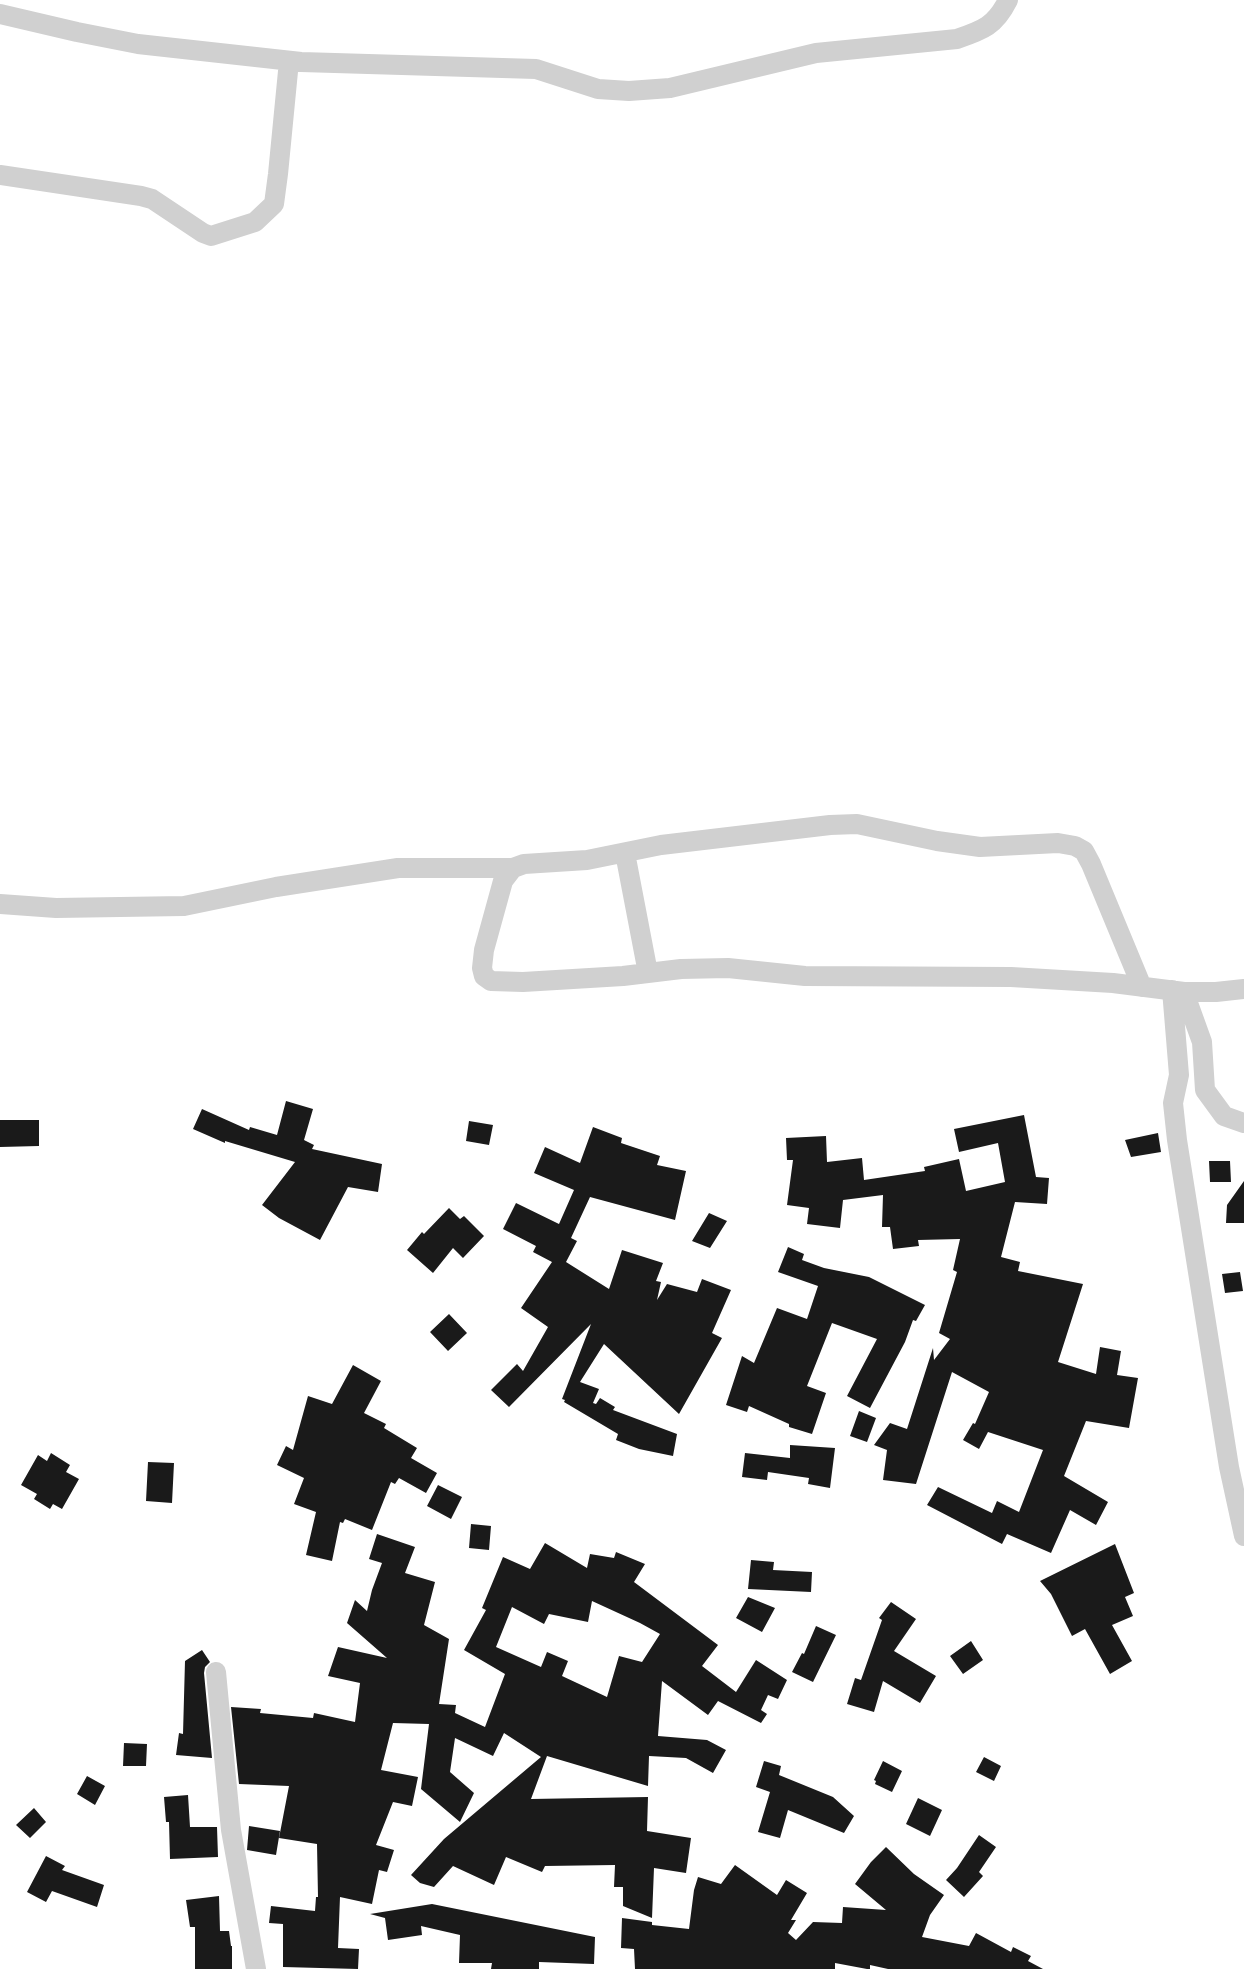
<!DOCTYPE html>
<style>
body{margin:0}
canvas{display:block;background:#fff}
</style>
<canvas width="1244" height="1969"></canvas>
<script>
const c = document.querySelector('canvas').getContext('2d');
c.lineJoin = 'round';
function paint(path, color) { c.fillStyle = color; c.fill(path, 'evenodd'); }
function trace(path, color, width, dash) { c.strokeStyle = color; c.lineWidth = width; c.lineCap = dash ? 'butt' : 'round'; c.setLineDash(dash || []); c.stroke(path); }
paint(new Path2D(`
 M286,1101L313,1109L304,1140L314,1145L312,1149L382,1164L378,1192L348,1187L320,1240L279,1218L262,1205L295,1162L225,1141V1143L193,1129L202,1109L249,1130L250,1127L277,1135Z
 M1024,1115L1036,1177L1049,1178L1047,1204L1015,1202L1001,1257L1020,1262L1018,1271L1083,1284L1058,1362L1096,1374L1100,1347L1121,1351L1117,1375L1138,1378L1129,1428L1086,1421L1064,1476L1108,1502L1096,1525L1070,1510L1051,1553L1007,1534L1002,1544L927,1505L938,1487L992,1513L997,1501L1019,1512L1043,1450L988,1432L979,1449L963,1440L973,1423L975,1424L989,1392L952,1372L916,1484L883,1480L887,1450L874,1445L890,1423L907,1429L933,1348L934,1360L950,1339L939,1333L957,1272L953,1270L960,1239L918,1240L919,1246L893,1249L890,1227H882L883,1195L843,1200L840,1228L807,1224L809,1208L787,1205L793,1160H787L786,1138L826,1136L827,1162L862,1158L864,1180L925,1171L924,1167L959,1159L966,1191L1005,1182L998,1143L959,1152L954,1129Z
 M0,1120H39V1146L0,1147Z
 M469,1121L493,1125L489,1145L466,1141Z
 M593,1127L622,1138L621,1143L660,1156L657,1165L686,1171L675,1220L590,1197L571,1238L577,1241L566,1262L609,1289L622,1250L663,1263L656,1281L661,1282L657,1300L667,1284L697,1292L702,1279L731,1290L712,1333L722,1338L679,1414L604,1344L580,1382L599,1389L593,1403L596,1404L600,1398L615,1407L613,1410L677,1434L673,1456L639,1449L616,1440L618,1434L564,1402L565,1400L562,1399L591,1324L509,1407L491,1390L517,1364L523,1371L548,1327L521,1308L552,1262L533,1252L536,1246L503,1229L516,1203L559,1224L574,1190L534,1173L545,1147L580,1163Z
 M1158,1133L1161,1152L1131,1157L1125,1140Z
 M1209,1161H1230L1231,1182H1210Z
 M1244,1181V1223H1226L1227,1205Z
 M449,1208L460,1219L464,1216L484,1236L463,1258L453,1248L433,1273L407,1250L422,1232L424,1234Z
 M709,1213L727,1221L710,1248L692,1241Z
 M788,1247L804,1254L802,1260L824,1268L869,1277L925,1305L916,1321L913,1320L905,1342L870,1408L847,1396L877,1339L832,1323L807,1386L826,1393L812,1434L789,1427V1424L749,1406L747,1412L726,1405L742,1356L754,1363L777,1308L807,1319L818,1286L778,1272Z
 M1240,1272L1243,1291L1225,1293L1222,1274Z
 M449,1314L467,1333L448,1351L430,1332Z
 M353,1365L381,1381L364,1413L386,1424L384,1428L417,1448L411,1458L437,1473L426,1493L399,1478L395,1484L391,1482L372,1530L345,1519L343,1523L340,1522L332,1561L306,1555L316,1512L294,1504L304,1478L277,1465L286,1446L293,1450L308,1396L332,1404Z
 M859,1411L876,1418L867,1442L850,1436Z
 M790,1445L835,1448L830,1488L808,1484L809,1478L768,1472L767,1480L742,1477L745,1453L790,1458Z
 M51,1453L70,1465L66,1472L79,1479L62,1509L53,1504L50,1509L34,1499L37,1494L21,1485L38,1455L47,1461Z
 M148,1462L174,1463L172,1503L146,1501Z
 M438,1485L462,1497L451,1519L427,1506Z
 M471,1524L491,1526L489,1550L469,1548Z
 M377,1534L415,1547L405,1573L435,1582L424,1625L449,1639L439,1704L456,1705L455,1713L485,1727L505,1674L464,1650L486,1610L482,1608L503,1557L530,1569L545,1543L587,1568L590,1554L614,1558L616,1552L645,1564L634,1582L718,1645L702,1666L736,1692L756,1660L787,1680L778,1699L768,1695L761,1710L767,1714L761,1723L718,1701L708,1715L662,1681L658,1736L707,1740L726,1750L713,1773L686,1758L649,1756L648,1786L547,1756L531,1799L648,1797L647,1831L691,1838L686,1873L654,1868L652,1918L623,1906V1887H614L615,1865L545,1866L542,1872L506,1857L494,1885L453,1866L434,1887L420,1883L411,1875L444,1839L541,1757L504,1733L493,1756L455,1738L450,1772L474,1793L460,1822L421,1789L429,1724L393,1723L381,1770L418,1777L412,1806L393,1802L376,1845L394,1850L387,1872L379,1870L372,1904L340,1897L338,1948L359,1949L358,1969L283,1967V1924L269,1923L271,1906L315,1911L316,1897H318L317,1844L279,1838L289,1786L239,1784L231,1707L261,1709L260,1713L313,1718L314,1713L355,1722L360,1683L328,1676L338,1647L387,1658L347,1623L355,1600L367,1611L372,1590L382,1563L369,1559ZM592,1601L640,1623L660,1634L642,1662L619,1656L607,1697L562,1676L568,1661L547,1652L541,1667L496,1647L512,1607L544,1624L549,1614L588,1622Z
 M1115,1544L1134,1593L1125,1597L1133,1616L1112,1625L1132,1661L1110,1674L1085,1629L1072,1636L1051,1594L1040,1581Z
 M751,1560L774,1562L773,1570L812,1572L811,1592L748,1589Z
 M748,1597L775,1608L762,1632L736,1618Z
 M891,1602L916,1619L894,1651L936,1676L920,1703L883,1681L874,1712L847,1704L855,1678L861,1680L882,1620L879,1618Z
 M816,1626L836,1635L813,1682L792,1672L802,1653L804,1654Z
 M971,1641L983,1660L963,1674L950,1656Z
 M202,1650L210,1662L205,1667L204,1673L212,1758L176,1755L179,1733L183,1734L185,1661Z
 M124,1743L147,1744L146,1766H123Z
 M984,1757L1001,1766L994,1781L976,1772Z
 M764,1761L781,1766L779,1775L833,1797L854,1816L844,1833L788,1810L780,1838L758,1832L770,1792L756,1787Z
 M883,1761L902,1771L892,1792L875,1784L876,1781L874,1780Z
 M87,1776L105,1786L95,1805L77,1794Z
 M188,1795L190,1827H217L218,1857L170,1859L169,1822H166L164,1797Z
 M918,1798L942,1810L930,1836L906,1824Z
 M34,1808L46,1822L30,1838L16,1825Z
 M249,1826L280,1831L276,1855L247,1850Z
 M979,1835L996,1847L979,1872L983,1876L964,1897L946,1880L957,1868Z
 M886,1847L914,1874L944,1895L930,1915L922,1937L969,1946L976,1933L1011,1952L1013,1947L1031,1956L1028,1961L1043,1969H888L870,1965V1969H867L835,1963V1969H635L634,1949L621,1948L622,1918L652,1922V1925L689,1929L694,1890L698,1877L721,1884L735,1865L777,1895L786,1880L807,1893L791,1920H796L788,1933L796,1940L813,1922L842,1923L843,1907L886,1910L855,1884L871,1862Z
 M46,1856L65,1866L62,1870L104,1885L97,1907L52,1891L46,1902L27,1892Z
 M219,1896L220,1931H229L231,1946H232V1969H195V1927H190L186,1900Z
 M432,1904L595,1937L594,1964L539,1962V1969H491L492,1963H459L460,1935L421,1926L422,1935L388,1940L385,1918L370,1914Z`), '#1a1a1a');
trace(new Path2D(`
 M0,14L77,32L138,44L301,62L536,69L598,89L629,91L670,88L816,53L957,39C983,30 995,26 1008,0
 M0,175L141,196L152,199L203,233L211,236L255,222L274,204L278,174L289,61
 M625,853L648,973
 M0,904L56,908L184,906L276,887L398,868H513
 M1142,987L1091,864L1084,851L1075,846L1058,843L980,847L937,841L857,824L830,825L661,845L587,860L524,864L513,868L503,881L484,950L482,968L484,976L491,981L523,982L623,976L681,969L728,968L805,976L1011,977L1113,983L1184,992H1216L1244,989
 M1172,990L1179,1075L1173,1103L1177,1140L1229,1467L1244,1536
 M1184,992L1202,1042L1205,1090L1224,1116L1244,1123
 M216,1672L231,1830L256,1969`), '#d0d0d0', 20);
</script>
